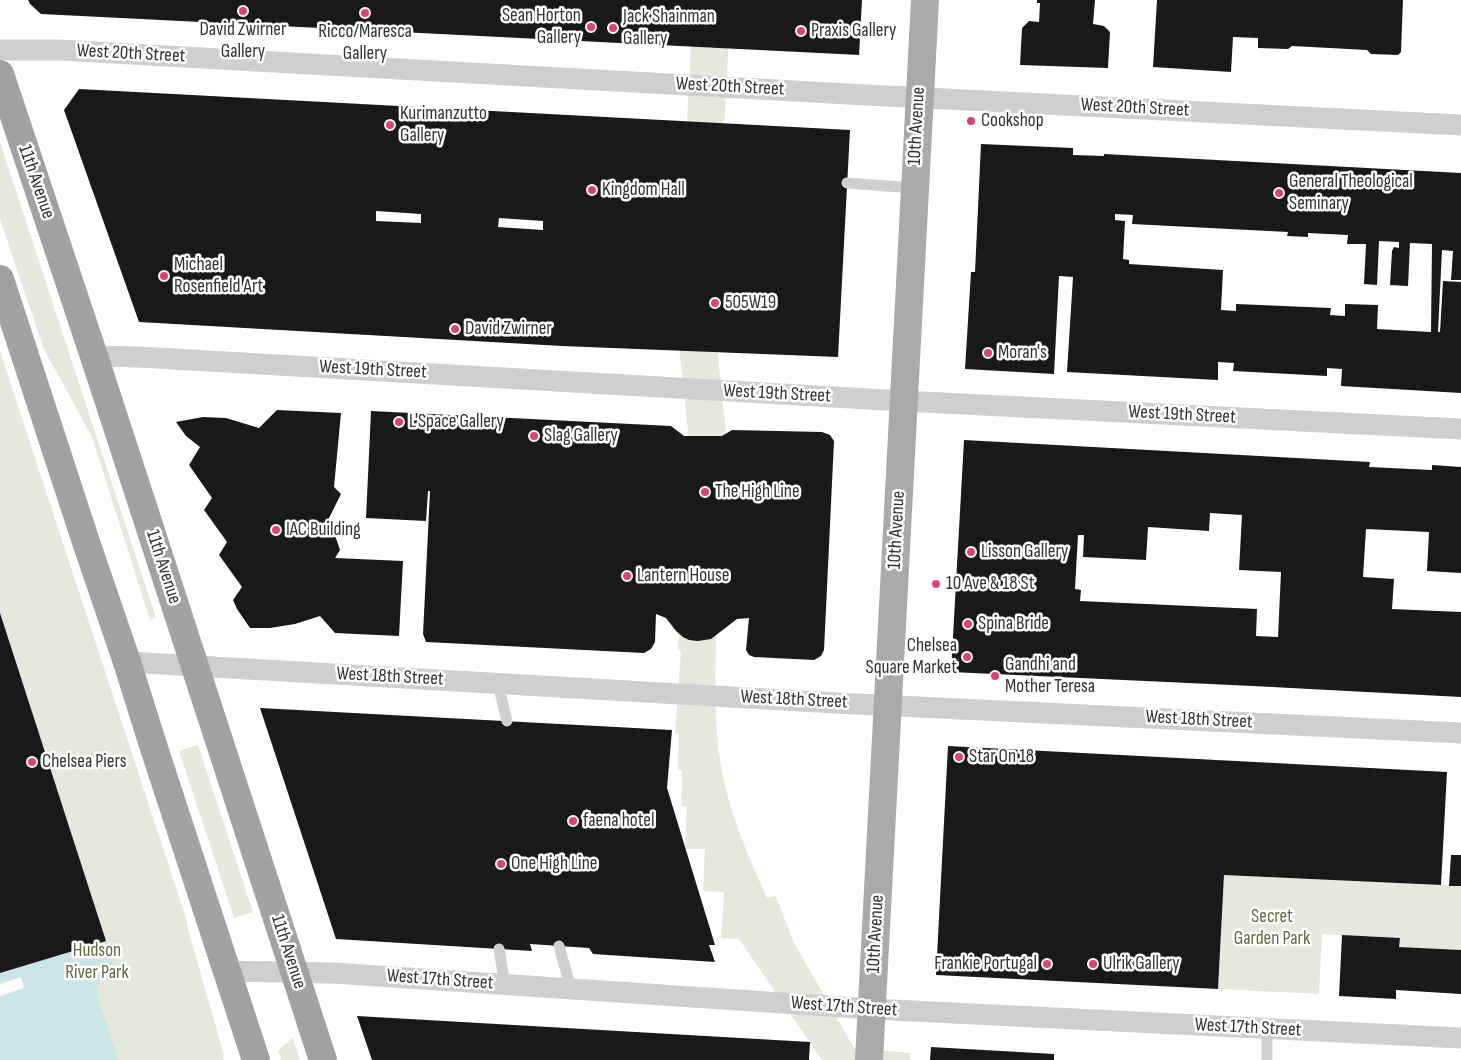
<!DOCTYPE html>
<style>
body{margin:0}
canvas{display:block;background:#fff}
</style>
<canvas width="1461" height="1060"></canvas>
<script>
const c = document.querySelector('canvas').getContext('2d');
c.lineJoin = 'round';
function paint(path, color) { c.fillStyle = color; c.fill(path, 'evenodd'); }
function trace(path, color, width, dash) { c.strokeStyle = color; c.lineWidth = width; c.lineCap = dash ? 'butt' : 'round'; c.setLineDash(dash || []); c.stroke(path); }
function write(font, color, halo, rows, align = 'center') {
  c.font = font + ' "Sofia Sans Condensed",sans-serif'; c.lineWidth = 5; c.setLineDash([]); c.textBaseline = 'middle'; c.strokeStyle = halo; c.fillStyle = color; for (const [text, x, y, turn = 0] of rows) {
    c.save(); c.translate(x, y); c.rotate((+turn || 0) * Math.PI / 180); c.textAlign = isNaN(turn) ? turn : align; if (halo) c.strokeText(text, 0, 0); c.fillText(text, 0, 0); c.restore();
  }
}
paint(new Path2D(`
 M693,0H731L716,274L717,349L726,433H728C724,495 719,556 717,618C715,670 713,722 722,773C731,817 749,858 767,898L776,896L793,941L854,1048L910,1053V1060H822L739,939L721,938L724,892L703,891L705,849H685L687,807L681,806L682,770L678,769L679,734L675,733L681,651L678,650L688,431L677,331Z
 M0,142L156,618L150,620L92,437L43,347L0,219Z
 M0,351L186,918L188,929L224,1055L223,1060H0Z
 M198,745L253,912L234,918L179,751Z
 M1224,875L1461,886V950L1399,947V938L1322,934L1319,994L1218,989Z
 M293,1038L300,1060H281L278,1050Z`), '#e5e9dc');
paint(new Path2D(`
 M0,612L116,972C104,977 96,981 97,995L118,1060H0Z`), '#cae4e8');
paint(new Path2D(`
 M21,977L24,988L0,996V984Z`), '#fff');
paint(new Path2D(`
 M28,0H862L859,55L41,14L30,4Z
 M1037,0H1095L1093,24L1104,26L1110,32L1108,68L1020,65L1022,28L1029,21L1039,22L1040,3H1037Z
 M1157,0H1403L1401,52L1398,55L1371,54L1367,50L1292,46L1288,49L1258,48V38L1233,37L1231,72L1153,67Z
 M79,89L850,130L838,357L562,346L139,322L64,110ZM376,211L421,214V223L376,221ZM499,218L543,221V230L498,227Z
 M981,144L1073,148V155L1104,156V154L1461,173V280H1451L1453,251L1442,250L1438,332H1440L1443,281L1461,282V393L1341,386L1342,369L1327,368V376L1233,371L1234,363L1218,362V380L1067,372L1073,277L1059,276L1054,374L965,369L971,272H975ZM1115,214L1133,215L1132,224L1288,232L1287,236L1308,237V233L1348,235L1347,244H1366L1364,284L1377,285L1379,241L1399,242V248L1394,247L1392,251L1390,285L1408,286L1410,243L1432,244L1431,332L1377,329L1378,305L1345,304V316L1330,315L1331,308L1236,304V311L1221,310L1223,270L1129,264V260L1123,259L1125,221L1115,220Z
 M277,410L341,413L334,487L341,494L329,518L340,550L335,558L403,561L399,636L335,633L320,616L295,624L270,628H250L237,609L233,600L242,587L219,555L227,542L204,510L212,498L189,465L200,447L186,436L176,422L203,417L226,418L259,428Z
 M371,411L671,426L684,436H722L732,430L822,432L830,435L834,441L824,650L821,656L814,660L754,657L749,655L746,650L749,618L737,619L711,639L698,641L689,640L683,637L676,631L666,618L656,614L655,642L651,649L644,653L426,642L423,634L430,491H428L426,521L366,518Z
 M964,440L1370,462L1369,467L1432,470V465L1461,467V573L1427,571L1429,532L1366,529L1363,577L1394,579L1392,609L1461,612V697L1253,686L951,672ZM1210,513L1242,515L1239,570L1281,572L1278,637L1256,636L1257,609L1080,601L1081,590L1075,589L1078,535H1084L1083,557L1146,560L1148,527L1209,531Z
 M0,613L106,941L0,973Z
 M260,708L672,730L667,788L715,945H709L715,962L593,954L589,948L530,944L532,951L336,939Z
 M948,746L1447,772L1441,885L1224,875L1218,989L936,975Z
 M1451,855H1461V886H1449Z
 M1342,935L1400,938L1399,947L1461,950V994L1396,990V999L1339,996Z
 M357,1016L810,1042L809,1060H372Z
 M931,1047L1054,1054V1060H930Z`), '#191919');
trace(new Path2D(`
 M847,183L914,188
 M498,684L507,721
 M559,946L571,989
 M499,949L505,985
 M1267,1060V1029`), '#cfcfcf', 11);
trace(new Path2D(`
 M0,50H59L866,95L1461,125
 M94,356L139,357L903,401L1461,429
 M127,662L835,703L1461,733
 M227,971L333,973L872,1009L1461,1038`), '#cfcfcf', 21);
trace(new Path2D(`
 M869,1060L925,0`), '#aaa', 28);
trace(new Path2D(`
 M0,74L94,356L323,1060
 M0,279L86,542L127,662L153,745L256,1060`), '#a2a2a2', 28);
for (const [x, y, r, color] of [
 [243,11,5,"#dc4273"],
 [365,13,5,"#dc4273"],
 [591,27,5,"#dc4273"],
 [613,28,5,"#dc4273"],
 [801,31,5,"#dc4273"],
 [971,121,5,"#dc4273"],
 [390,125,5,"#dc4273"],
 [592,190,5,"#dc4273"],
 [1279,193,5,"#dc4273"],
 [164,276,5,"#dc4273"],
 [715,303,5,"#dc4273"],
 [455,329,5,"#dc4273"],
 [988,353,5,"#dc4273"],
 [399,422,5,"#dc4273"],
 [534,436,5,"#dc4273"],
 [705,492,5,"#dc4273"],
 [276,530,5,"#dc4273"],
 [971,552,5,"#dc4273"],
 [627,576,5,"#dc4273"],
 [936,584,5,"#dc4273"],
 [968,624,5,"#dc4273"],
 [967,657,5,"#dc4273"],
 [995,676,5,"#dc4273"],
 [959,757,5,"#dc4273"],
 [32,762,5,"#dc4273"],
 [573,821,5,"#dc4273"],
 [501,864,5,"#dc4273"],
 [1047,964,5,"#dc4273"],
 [1093,964,5,"#dc4273"]
]) { const dot = new Path2D(); dot.arc(x, y, r, 0, 2 * Math.PI); c.fillStyle = color; c.fill(dot); trace(dot, '#fff', 2); }
write('19px', '#323232', '#fff', [
 ["Sean Horton",581,16,"right"],
 ["Gallery",581,38,"right"],
 ["Jack Shainman",623,17],
 ["Gallery",623,39],
 ["David Zwirner",243,30,"center"],
 ["Gallery",243,52,"center"],
 ["Praxis Gallery",811,31],
 ["Ricco/Maresca",365,32,"center"],
 ["Gallery",365,54,"center"],
 ["Kurimanzutto",400,114],
 ["Gallery",400,136],
 ["Cookshop",981,121],
 ["General Theological",1289,182],
 ["Seminary",1289,204],
 ["Kingdom Hall",602,190],
 ["Michael",174,265],
 ["Rosenfield Art",174,287],
 ["505W19",725,303],
 ["David Zwirner",465,329],
 ["Moran's",998,353],
 ["L'Space Gallery",409,422],
 ["Slag Gallery",544,436],
 ["The High Line",715,492],
 ["IAC Building",286,530],
 ["Lisson Gallery",981,552],
 ["Lantern House",637,576],
 ["10 Ave & 18 St",946,584],
 ["Spina Bride",978,624],
 ["Chelsea",957,646,"right"],
 ["Square Market",957,668,"right"],
 ["Gandhi and",1005,665],
 ["Mother Teresa",1005,687],
 ["Star On 18",969,757],
 ["Chelsea Piers",42,762],
 ["faena hotel",583,821],
 ["One High Line",511,864],
 ["Frankie Portugal",1037,964,"right"],
 ["Ulrik Gallery",1103,964]
], 'left');
write('19px', '#323232', '#fff', [
 ["West 20th Street",131,54,3],
 ["West 20th Street",730,87,3],
 ["West 20th Street",1135,108,3],
 ["10th Avenue",917,126,-87],
 ["11th Avenue",36,182,71],
 ["West 19th Street",373,370,3],
 ["West 19th Street",777,394,3],
 ["West 19th Street",1182,415,3],
 ["10th Avenue",897,530,-87],
 ["11th Avenue",163,567,72],
 ["West 18th Street",390,677,3],
 ["West 18th Street",794,700,3],
 ["West 18th Street",1199,720,3],
 ["10th Avenue",876,934,-87],
 ["11th Avenue",288,952,72],
 ["West 17th Street",440,980,4],
 ["West 17th Street",844,1007,4],
 ["West 17th Street",1248,1028,3]
]);
write('19px', '#606d41', '#fff', [
 ["Secret",1272,917],
 ["Garden Park",1272,939],
 ["Hudson",97,951],
 ["River Park",97,973]
]);
</script>
